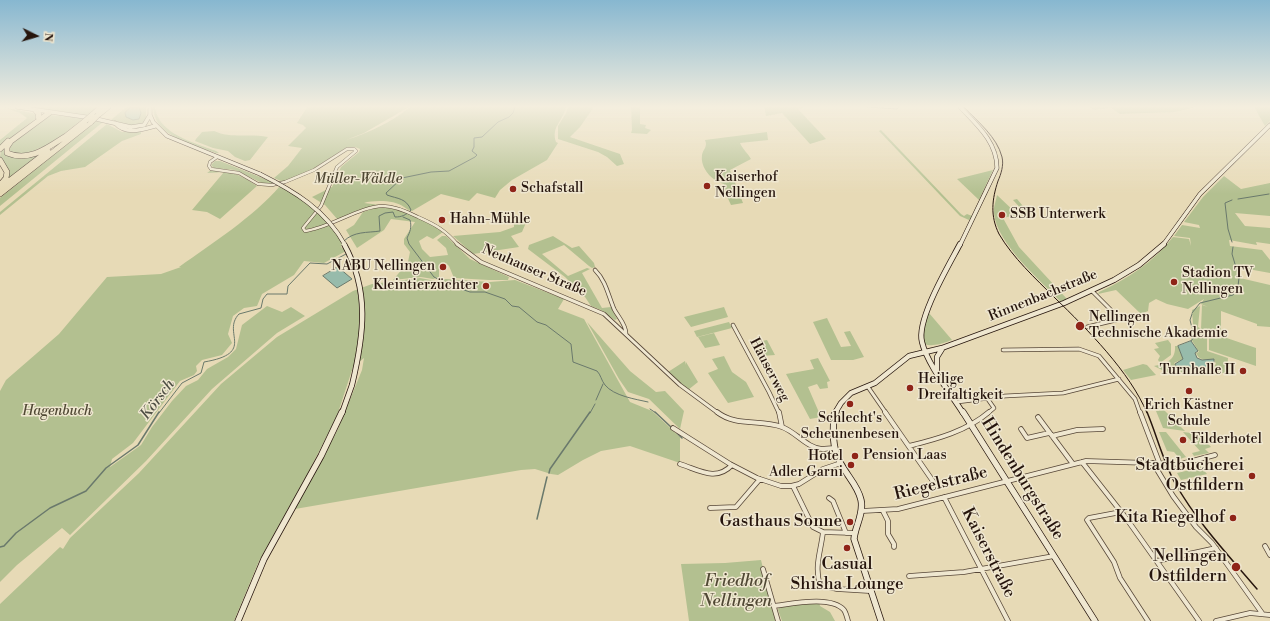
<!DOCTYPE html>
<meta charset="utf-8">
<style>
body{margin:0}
#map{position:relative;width:1270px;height:621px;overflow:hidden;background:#e7dab6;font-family:"Libre Bodoni",serif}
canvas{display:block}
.north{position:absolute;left:16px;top:16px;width:40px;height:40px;-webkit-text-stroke:3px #efe7d0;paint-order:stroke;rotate:95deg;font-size:11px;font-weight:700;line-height:16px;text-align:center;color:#26150d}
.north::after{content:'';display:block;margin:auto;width:14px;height:18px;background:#26150d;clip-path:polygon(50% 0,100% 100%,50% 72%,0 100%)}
</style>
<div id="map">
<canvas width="1270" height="621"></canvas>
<div class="north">N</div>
</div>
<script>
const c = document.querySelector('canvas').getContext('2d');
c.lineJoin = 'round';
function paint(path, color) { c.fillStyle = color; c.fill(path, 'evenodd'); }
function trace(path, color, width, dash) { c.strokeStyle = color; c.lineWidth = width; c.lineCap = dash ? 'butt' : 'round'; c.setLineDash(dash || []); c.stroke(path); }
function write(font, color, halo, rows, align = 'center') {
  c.font = font + ' "Libre Bodoni",serif'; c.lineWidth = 3; c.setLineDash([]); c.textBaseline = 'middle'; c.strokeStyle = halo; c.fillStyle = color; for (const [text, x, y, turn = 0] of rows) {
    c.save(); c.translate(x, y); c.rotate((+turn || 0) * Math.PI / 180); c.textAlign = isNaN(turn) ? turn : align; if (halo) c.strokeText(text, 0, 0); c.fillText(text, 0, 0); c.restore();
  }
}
paint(new Path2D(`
 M3,107L37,114L36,118L0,148V140L27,118L20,113Z
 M22,107H97L87,116Z
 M126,107H146V121C135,131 122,122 111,120Z
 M153,107H155C158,131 186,140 205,147C209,149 216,150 219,153H216C194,145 154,137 153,107Z
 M307,107H409L364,133L346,140C368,133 392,122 410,107H566C563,122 551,126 556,142L558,143L547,160L512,180L500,190L495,198L477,193L469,201L441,194L412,211C408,210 407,209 404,207C395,200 374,200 364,203L380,205L359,210L338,220L325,205L312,197L332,187L341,167L359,152L360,149L355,147L346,148L313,169L283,182L274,178L288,166L302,148L288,146L306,128L303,125L297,123Z
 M568,107H594L580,127L570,137L620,154L624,164L617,166L607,157L598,152L558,139V126L566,113Z
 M631,107H640V124L646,125L645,128L651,130L647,134L631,133L632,130Z
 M764,107H807L798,109L826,139L810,144L782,113L766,116Z
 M1088,107H1196L1175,112L1120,114L1111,108L1095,110Z
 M1254,107H1270V121L1265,126Z
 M50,115L84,118L51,144L37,149L34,152L28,154L10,153L8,147L9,145Z
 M96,121L103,122L0,206V198Z
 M107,124L122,132L141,131V134L122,141L85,167L61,171L48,176L0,215V212Z
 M881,130L961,214L964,216L967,214L972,216L969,220L960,216L879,131Z
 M214,131C232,139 250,133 268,137L250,160L245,161L235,157L228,151L213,148L195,141L196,139L202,132Z
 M767,132L768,140L740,143C743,150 748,153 751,159L730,170L743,203L731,205L724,190V184C712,181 700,168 702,155C703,149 708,147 705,140Z
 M4,146L14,156L44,151L8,179L9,170L0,157L1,150Z
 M215,161H220L275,183L264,184L235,170L214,168L211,165Z
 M211,170C233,173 239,173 257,186L220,219L207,212L192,210L224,172L207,173Z
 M993,170L979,200L957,179Z
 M1224,176L1241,189L1270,183V216L1235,213L1245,226L1270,228V244L1256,242L1257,245L1229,240L1230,246L1262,250L1270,260V273L1237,267L1235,265L1240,278L1270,285V327L1257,326V324L1221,311V335L1202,329L1207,333V351L1228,358L1227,374C1218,371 1210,374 1204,371C1208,367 1212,368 1216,364L1214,359C1206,359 1200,362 1196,353L1199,352L1191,339L1193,325L1192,310L1200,306L1198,327L1201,329L1202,305L1208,307L1201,304L1204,299L1188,309L1167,304L1156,299L1149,303L1148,311L1141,314L1116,290L1098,294L1099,292C1127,279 1154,262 1173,237L1189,239L1191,246L1190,238L1174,236L1182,225L1200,228L1199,225L1184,222L1203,197Z
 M280,186L310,204L343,239L341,247L346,251L324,263L304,261L294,275L262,294L257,306L244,308L233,316L228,334L232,343L222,355L202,360L196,366L197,371L194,375L180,381L133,443L112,459L110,467L141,445L152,427L172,401L186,386L198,380L207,369L228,357L236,349L242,325L267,306L282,312L291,307L305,316L277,333L212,389L146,461L70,535L62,528L17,565L0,582V560L19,553L0,560V391L6,380L59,334L107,277L161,274L181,267H179C214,242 252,218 280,186Z
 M997,195L1017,214L1024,212L1013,200L1017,199L1028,212L1003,218L1019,247L1067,299L1061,302C1041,281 996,243 994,213C993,208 996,201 997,195Z
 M378,207C398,207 426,220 443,232L433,239L427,236L419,241L422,249L430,257L448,255L446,248L437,240L442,236H446L470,259L509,277L508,280H489L454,278L449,266L446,263L440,264L439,267V277L433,279L421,277L393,280L408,262L410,252L404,244V239L415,222L391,219L384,230L357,248L346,230L354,225L363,212Z
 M521,219L525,225L522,232L511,236L519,247L473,254L453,236L500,232L514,227V222Z
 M553,236L572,248L579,246L594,263L595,267L592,268L589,266L564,245L542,254L568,276L587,268L590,269L582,273L602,308L611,307L617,319L615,320L601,310L591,306L585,297L565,277L528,249L529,245Z
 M420,278L436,281L446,279L490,282L515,280L564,299L558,309L584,319L630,402L652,411L680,437V463L630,446L601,451L583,460L558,475L551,474L535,469L521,470L295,509L338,429L362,370L364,358L353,367L337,416L308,473L259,561L234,621H0V604L60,547L63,549L70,538L139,473L221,384L277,337L353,291L372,284Z
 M724,307L728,317L691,327L684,317Z
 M929,313L952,340C946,342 939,345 933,345C914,348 926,321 929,313Z
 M827,318L841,347L851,346L844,332L850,331L864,357L853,360H831L813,322Z
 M587,322L630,371L656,392L665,391L684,411L680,429L649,399L628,392L619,379Z
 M729,322L732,328L697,337L694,331Z
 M1209,332L1256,348V366L1209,350Z
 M714,333L720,345L705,348L698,337Z
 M767,340L775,355L762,356L756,342Z
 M1168,340L1171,344V355L1160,363L1158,360L1160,356L1154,349L1159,348L1155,343Z
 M1175,346H1178L1183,359L1174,363L1179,368H1184L1191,372L1187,374L1175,370L1166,372L1154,366C1166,364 1176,360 1175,346Z
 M724,356L732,372L746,382L754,397L728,403L708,373L718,369L712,359Z
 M818,358L830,381L827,382L828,388L820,389L817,384L808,387L821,417L810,419L786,374L814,369L810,360Z
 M685,361L686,365V362L698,382L688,390L668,372Z
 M1143,364L1147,365L1156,375L1131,380L1123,370Z
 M1164,410L1185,431L1163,428L1156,411Z
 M1159,432H1166L1186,457L1180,459L1174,452L1167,451Z
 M1183,432L1199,434L1211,447L1205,449L1209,453L1194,456L1192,453L1200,451Z
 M1195,465L1197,467L1200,466L1207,474L1181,480L1177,473L1190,470L1187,467Z
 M761,560L776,621H689L681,564L725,563Z
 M814,602H819L820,606L830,612L835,621H782L778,610L779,607Z`), '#b3c090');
const water = new Path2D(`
 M131,107H139L141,113L139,119L133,120L126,117L125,113Z
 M338,267L352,279L337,288L323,276Z
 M1191,341L1198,351L1195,353L1197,358L1202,360L1214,359C1215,367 1208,366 1203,371C1194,369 1184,371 1176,366L1175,364L1183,359L1178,346Z`);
paint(water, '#97bbab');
trace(water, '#6a796c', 1);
trace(new Path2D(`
 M867,107L897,109L899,107
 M1238,199L1269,194
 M1232,200L1225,203L1228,229L1232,242
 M403,217L410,220C412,227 410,232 407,238L409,244L434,277L449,285L470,292H485L505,299L512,306L519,307L537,322L546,325L571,344L573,362L597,371C601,375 601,380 605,385C614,396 635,399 648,402
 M344,241C354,231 367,233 380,231L379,216L385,213L393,212L395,217C402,217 406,215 411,210C406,198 398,199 387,195L386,193L402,178L431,172L449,171L475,157L477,155L472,151L474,147V138L482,137L498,122L509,117L513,113L515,107
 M1233,247L1232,254L1238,274
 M1192,313L1200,303L1233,295L1238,286L1239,278
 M1192,314L1190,320L1192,328
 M1191,341L1195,336L1194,330
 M596,400L603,384
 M650,409L656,413
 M159,413L182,383L201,373L204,362C257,353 221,333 239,314L261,308L263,299L267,294H287L288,286L310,263L327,264L346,254
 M590,413L595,404`), '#6a796c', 1);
trace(new Path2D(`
 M655,412L672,428
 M677,433L682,438
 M549,473L550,469L590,412
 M537,519L547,477
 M0,547L4,546L16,533L50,508L86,491L106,468L138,445L159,412`), '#6a796c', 1.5);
const streetFar2 = new Path2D(`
 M217,157L210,162L209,166L211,169L239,173L258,184L272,185L285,182L314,170L347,149H354L356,151L337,167L321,206L303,228L305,231C330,228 360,206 383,206C395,206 408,212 418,217C436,225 445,230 458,245`);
const streetFar1 = new Path2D(`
 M457,244L481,262L604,314L680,385L718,413
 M595,270C606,281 608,295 614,309C618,317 626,324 626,334
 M733,325L769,392L779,413
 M1087,327L1120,319L1092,291
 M1003,350L1079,349L1099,356L1135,399L1140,413
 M868,387L886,413
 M987,398L994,408L988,413
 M957,402L1005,396L1063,393L1119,379`);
const street = new Path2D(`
 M717,412C736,427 760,419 782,427C796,432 807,448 822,449C826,449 830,448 834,448
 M779,412L782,427
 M885,412L937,487
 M1140,412L1159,462
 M1038,417L1073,464
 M673,428L730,464L757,478L781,486H791L799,484L823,469L841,463
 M1021,429L1027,438L1049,433
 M1052,436L1077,430L1103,429
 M909,446C937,439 967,431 989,412
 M1082,462L1126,518L1199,621
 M1153,463L1173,496L1196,527L1212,543L1262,613
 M680,464C699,470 716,482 732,465
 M793,486L813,527L823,532L854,533
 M944,497L1008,621
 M829,498L833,501L846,533
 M710,508L736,507L760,479
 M862,511L898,509L1086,461L1181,464L1215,455
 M883,511L888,521V534L894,544V547
 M1121,512L1089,518L1087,520L1114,562L1120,578L1148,621
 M823,532C821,551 814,566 820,585L837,589L870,591
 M1265,546L1270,555
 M1157,561L1216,548
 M763,569L778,621
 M909,576L964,572L1054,556
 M774,606C791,604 831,595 844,610C846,613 847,617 848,621
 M1216,621L1250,613L1270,615`);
const secondaryFar2 = new Path2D(`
 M17,107L92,118L131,127L144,125L150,115
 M150,107V115L153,122L167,136L260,174
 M115,123C126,135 141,130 155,126
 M960,245L997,168C997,142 977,125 960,107
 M1163,245L1200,194L1270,125`);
const secondaryFar1 = new Path2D(`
 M960,244C949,265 916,320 922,342C927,364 951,394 963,413
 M937,370V357L942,349
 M342,413L352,385
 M835,413L841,403L851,393L875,383L909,356L942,348L1064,303L1114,280L1139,265L1164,244`);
const secondary = new Path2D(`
 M836,412L834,415C833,431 832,445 839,460C845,474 858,485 861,500C864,514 855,526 854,539L881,621
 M963,412L1095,621
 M238,621L264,559L321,456L342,412`);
const highway = new Path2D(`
 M36,111L39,114L38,117
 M49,113L11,141L7,147V153C30,163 50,146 69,134
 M92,115L101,107
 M98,115L108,107
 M66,136L85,121
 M0,149L8,141
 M0,160L7,172L6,178L1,184
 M0,188L48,151
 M0,194L91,122`);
trace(streetFar2, '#564637', 3.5);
trace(streetFar1, '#564637', 4.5);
trace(street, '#564637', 5.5);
trace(secondaryFar2, '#26150d', 4.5);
trace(secondaryFar1, '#26150d', 6);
trace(secondary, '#26150d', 7);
trace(highway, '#26150d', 6);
trace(streetFar2, '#efe7d0', 2.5);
trace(streetFar1, '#efe7d0', 3);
trace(street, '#efe7d0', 4);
trace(secondaryFar2, '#efe7d0', 3.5);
trace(secondaryFar1, '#efe7d0', 4.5);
trace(secondary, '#efe7d0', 5.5);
trace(highway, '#e7dab6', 5);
trace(new Path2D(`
 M964,107C978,122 997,137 1002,157C1004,165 1001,174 998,181C992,199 990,216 999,234C1013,258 1035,278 1055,298C1087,329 1130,372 1147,413`), '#26150d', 1);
trace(new Path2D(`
 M1147,412C1157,436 1163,461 1175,483C1197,522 1228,555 1257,589`), '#26150d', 1.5);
const secondaryBridgeFar1 = new Path2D(`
 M260,174C294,191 326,210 345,245`);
const secondaryBridge = new Path2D(`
 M344,244C370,291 364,335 352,385`);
const highwayBridge = new Path2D(`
 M85,121L92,115
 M91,122L98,115`);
trace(secondaryBridgeFar1, '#26150d', 4.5, []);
trace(secondaryBridge, '#26150d', 6, []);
trace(highwayBridge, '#26150d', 6, []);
trace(secondaryBridgeFar1, '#efe7d0', 3.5);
trace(secondaryBridge, '#efe7d0', 4.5);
trace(highwayBridge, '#e7dab6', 5);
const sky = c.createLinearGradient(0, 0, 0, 194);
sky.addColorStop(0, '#87b7d0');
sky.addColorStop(0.55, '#f4eede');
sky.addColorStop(1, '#f4eede00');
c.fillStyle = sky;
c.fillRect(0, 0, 1270, 194);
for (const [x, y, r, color] of [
 [707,186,4,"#8f2418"],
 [513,189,4,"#8f2418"],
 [1002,215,4,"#8f2418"],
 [442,220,4,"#8f2418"],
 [443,267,4,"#8f2418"],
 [1174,282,4,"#8f2418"],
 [486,286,4,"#8f2418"],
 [1080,326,5,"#8f2418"],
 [1243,371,4,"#8f2418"],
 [910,388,4,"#8f2418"],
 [1189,391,4,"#8f2418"],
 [850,404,4,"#8f2418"],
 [1183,440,4,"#8f2418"],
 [855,456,4,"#8f2418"],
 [851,465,4,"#8f2418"],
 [1252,476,4,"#8f2418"],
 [1233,518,4,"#8f2418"],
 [850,522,4,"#8f2418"],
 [847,548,4,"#8f2418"],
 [1236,567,5,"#8f2418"]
]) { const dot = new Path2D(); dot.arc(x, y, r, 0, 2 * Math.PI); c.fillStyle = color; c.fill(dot); trace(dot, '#efe7d0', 1.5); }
write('14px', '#26150d', '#efe7d0', [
 ["Kaiserhof",715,178],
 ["Nellingen",715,194],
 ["Schafstall",521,189],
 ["SSB Unterwerk",1010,215],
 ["Hahn-Mühle",450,220],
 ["NABU Nellingen",435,267,"right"],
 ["Stadion TV",1182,274],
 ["Nellingen",1182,290],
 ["Kleintierzüchter",478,286,"right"],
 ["Nellingen",1089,318],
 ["Technische Akademie",1089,334],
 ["Turnhalle II",1235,371,"right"],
 ["Heilige",918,380],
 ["Dreifaltigkeit",918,396],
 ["Erich Kästner",1189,406,"center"],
 ["Schule",1189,422,"center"],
 ["Schlecht's",850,419,"center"],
 ["Scheunenbesen",850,435,"center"],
 ["Filderhotel",1191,440],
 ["Pension Laas",863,456],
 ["Hotel",843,457,"right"],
 ["Adler Garni",843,473,"right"]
], 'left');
write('italic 14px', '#504834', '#efe7d0', [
 ["Müller-Wäldle",358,180],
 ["Hagenbuch",57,412]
]);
write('14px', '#26150d', '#efe7d0', [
 ["Neuhauser Straße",534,271,23],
 ["Rinnenbachstraße",1043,296,-22],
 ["Häuserweg",769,370,62]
]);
write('italic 15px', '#4e4f44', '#efe7d0', [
 ["Körsch",158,400,-53]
]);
write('17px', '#26150d', '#efe7d0', [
 ["Stadtbücherei",1244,466],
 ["Ostfildern",1244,486],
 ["Kita Riegelhof",1225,518],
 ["Gasthaus Sonne",842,522],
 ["Nellingen",1227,557],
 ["Ostfildern",1227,577],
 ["Casual",847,565,"center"],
 ["Shisha Lounge",847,585,"center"]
], 'right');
write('17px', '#26150d', '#efe7d0', [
 ["Hindenburgstraße",1022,479,58],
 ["Riegelstraße",941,484,-14],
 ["Kaiserstraße",988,553,63]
]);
write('italic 17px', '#504834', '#efe7d0', [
 ["Friedhof",736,582],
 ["Nellingen",736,602]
]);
</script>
